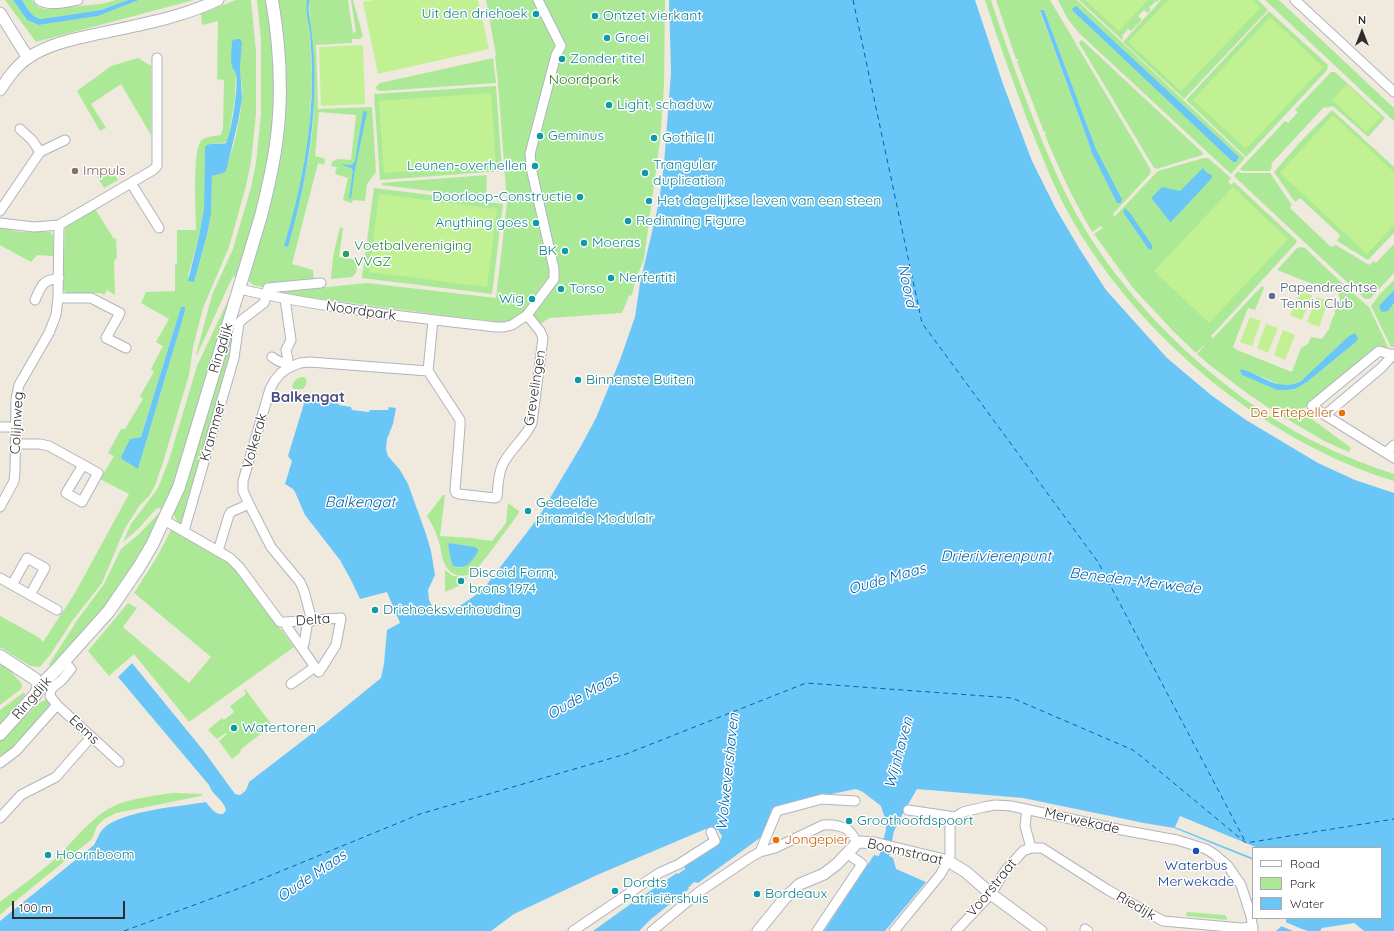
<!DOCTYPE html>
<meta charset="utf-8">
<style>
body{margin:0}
#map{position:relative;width:1394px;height:931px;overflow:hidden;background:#efe9de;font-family:Quicksand,sans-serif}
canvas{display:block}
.legend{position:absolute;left:1252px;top:847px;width:130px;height:72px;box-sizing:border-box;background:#fff;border:1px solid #ababab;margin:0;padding:5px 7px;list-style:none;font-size:12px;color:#2d2d2d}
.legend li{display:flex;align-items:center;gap:8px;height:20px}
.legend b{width:20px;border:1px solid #ababab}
.north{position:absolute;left:1342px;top:12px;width:40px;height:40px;-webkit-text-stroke:3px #fff;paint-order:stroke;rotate:0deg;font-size:11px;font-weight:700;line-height:16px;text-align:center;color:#2d2d2d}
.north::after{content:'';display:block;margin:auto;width:14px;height:18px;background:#2d2d2d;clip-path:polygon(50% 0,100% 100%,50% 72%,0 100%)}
.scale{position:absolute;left:12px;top:901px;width:113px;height:18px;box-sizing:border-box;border:2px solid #2d2d2d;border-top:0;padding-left:5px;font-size:12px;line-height:14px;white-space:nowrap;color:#2d2d2d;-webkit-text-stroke:3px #fff;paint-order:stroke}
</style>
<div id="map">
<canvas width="1394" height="931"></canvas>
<ul class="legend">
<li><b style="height:5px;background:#fff"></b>Road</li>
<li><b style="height:11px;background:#ace997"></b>Park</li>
<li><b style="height:11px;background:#6bc6f8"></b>Water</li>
</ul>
<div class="north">N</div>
<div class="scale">100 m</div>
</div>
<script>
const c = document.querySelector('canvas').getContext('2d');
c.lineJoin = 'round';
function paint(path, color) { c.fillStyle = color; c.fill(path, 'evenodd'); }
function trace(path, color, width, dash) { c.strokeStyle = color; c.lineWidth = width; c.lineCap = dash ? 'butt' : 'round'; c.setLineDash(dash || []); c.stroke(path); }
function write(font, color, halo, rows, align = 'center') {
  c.font = font + ' Quicksand,sans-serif'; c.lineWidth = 3; c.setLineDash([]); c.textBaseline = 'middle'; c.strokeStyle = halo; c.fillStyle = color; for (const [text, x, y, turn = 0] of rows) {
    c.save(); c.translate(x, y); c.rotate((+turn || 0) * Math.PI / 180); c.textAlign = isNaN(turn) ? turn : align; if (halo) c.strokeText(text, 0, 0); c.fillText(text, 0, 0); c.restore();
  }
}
paint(new Path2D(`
 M5,0H13L27,20L39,25L98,16L139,0H194L36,42Z
 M22,0H32C36,7 41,9 49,9L101,4L116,0H128L101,10L41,19C31,17 27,8 22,0Z
 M236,0H251L256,52V114L251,162L246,186L229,247L203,308L193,347L189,375L164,459L155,486L149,496L140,505L125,528L102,583L73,620L50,655L40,667L30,666L0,647V616L40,638L43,642L75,593L129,494L100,479L114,456L108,453L121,429H125L143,399L140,396L154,372L151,369L163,346L156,342L169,319L141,303L146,292L175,291V265L177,263V230H196C196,213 192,152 201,141C206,136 215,136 221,135L223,127L224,80L217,79L218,21L202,25L201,14ZM242,43C241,50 240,58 240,65C240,76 243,88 242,99C240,120 233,155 223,173L212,176L211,214L207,235L194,282L188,276L199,236L204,208L205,149L213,143L221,144L228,141L235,98L236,74L232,67ZM181,307H185V311L138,469L130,439L141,437Z
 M257,0H268L274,57L276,102L266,173L238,277L235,276L232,278L197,355H196L212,295L233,249L251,187L256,163L261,114V40Z
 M278,0H307V6L310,35L312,76L310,117L306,159L296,208L285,246L287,247C294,218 303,190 308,161C315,125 315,87 313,51C313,41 307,6 310,0H348L353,33L356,32L351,0H353L363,36L360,39H352V43L316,45L318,109L372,107L376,172L367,184L365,201L353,200L352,203L343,200L348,178L335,174L337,167L331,166L332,162L337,159L351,160L356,115L319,112L315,156L323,158L325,160L324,165L318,163L292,264L313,270L314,280L277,283L262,287L253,285L249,281L245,279L276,175L283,56Z
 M486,0H665L664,86L660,140L644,259L635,282L632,295L629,296L622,313L549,318L539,325L534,320L494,324V322L298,296L278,292L367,283L496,298L507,203L498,83L495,56L496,55Z
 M985,0H991C1002,35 1015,70 1028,105C1044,146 1060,186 1082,224C1133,311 1223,395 1313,441C1339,454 1366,465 1394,474V481C1260,440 1131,330 1065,207C1051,180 1040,151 1028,122C1013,81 998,41 985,0Z
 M996,0H1050L1151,170L1150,174L1113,214L1114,217L1158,171L1204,158H1208L1231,178L1228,181L1231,185L1234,182L1296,240L1297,242L1211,336L1212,338L1215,336L1262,286L1264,288L1255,310L1248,308L1233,347L1237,350L1292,372L1301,348L1308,344L1311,337L1322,339L1329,329L1332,319L1335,314V308L1338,306L1340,298L1338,293L1347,288L1369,307L1388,347L1376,349L1301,411L1351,448L1349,452L1324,441L1272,410L1248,394L1211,366L1197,354L1205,345L1202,347L1196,353L1174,332L1133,288L1094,234L1103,228L1101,226L1092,232C1074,201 1059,169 1045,135L1046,134L1045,131L1044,132L1017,62L1018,61V59H1016ZM1043,9L1044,10L1096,149L1122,199L1121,203L1091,151L1089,144L1040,11ZM1356,342L1307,382L1295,389L1287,390H1277L1242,375V369L1281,385H1294Z
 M1058,0H1077L1245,158L1231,174L1079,33L1067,18Z
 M1079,0H1159L1157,2L1156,1L1149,8L1151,9L1148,13L1144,10L1138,16L1142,20L1131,31L1128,29L1122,36L1123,38L1122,40Z
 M1161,0H1258L1268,10L1184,99L1123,42Z
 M1265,0H1279L1394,108V121Z
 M1269,11L1328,65L1327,70L1246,157L1186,100Z
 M1082,40L1203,153L1202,155L1157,169L1154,168L1079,43L1080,41Z
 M138,58L151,66V135L121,84L91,104L106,128L100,131L77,91L111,66Z
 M493,58L496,83L381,91L377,90L376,87L380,83Z
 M1331,72H1335L1385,118L1368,137L1333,106L1326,108L1324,107L1271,164L1272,166L1270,171H1242L1240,169L1285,121L1288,123L1298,112L1295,110Z
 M496,86L502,171L380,180L374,94Z
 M1332,110L1394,167V233L1368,260L1337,241L1340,235L1300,198L1295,202L1274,172L1302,140Z
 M111,168L118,180L104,188L97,176Z
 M1238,171L1241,173H1270L1292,205L1290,208L1331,247L1336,245L1369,265L1374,261L1376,263L1394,244V273L1370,299H1365L1235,177L1234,176Z
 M487,175L486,198L382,185L381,183Z
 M374,188L503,204L492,294L362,278Z
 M95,209L114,239L116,238L117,258L114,261L115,295L107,290L104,295L101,293H66L63,289L65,228L69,225Z
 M340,227L343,228L339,257L358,260L356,273L352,277L331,279L333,257Z
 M0,228L21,232H50L53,236V256L37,255L31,262L0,245Z
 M1300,247L1305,248L1345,286L1333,292L1277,270L1296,249Z
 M1394,280V290L1379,308L1391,307L1394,303V347H1391L1371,306L1379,295Z
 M231,294C211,366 192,439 165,509L159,508L156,509L138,529L123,542L131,524L158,488L169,460L197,366Z
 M238,310L231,362L181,526C176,522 176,516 172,513L180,498L200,439Z
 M304,377C308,380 307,385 303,389H294L292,387C294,380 297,377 304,377Z
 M443,495H445L440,536L471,538L492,541L506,523L508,503L519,511V513L488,555L474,572C469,575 462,577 456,575C440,568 443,550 437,536C435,529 431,523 427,516ZM450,543L468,546L478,549L460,568L453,566L451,561L448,544Z
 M160,512L163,513L139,558L110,601L56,664L54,663L50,667L49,664L78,619L104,584L121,549L139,534Z
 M172,528L230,562L294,647L189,722L134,654L109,676L88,651L128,603L137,608L123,627L189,683L211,657L134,593L157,557Z
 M445,570L453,576L467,578V579L461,585L445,592Z
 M0,663L7,667L22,684L21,689L0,705Z
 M245,689L272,725L240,750L241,752L232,759L219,741L227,734L226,733L217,739L208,730L222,718L224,720L234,712L230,706L246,694L244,690Z
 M23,693H25V695L0,725V710Z
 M47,699L49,701V706L7,754L0,757V741L39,703Z
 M173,793L203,794L201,796L116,813L104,819L97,826L92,839L18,899L0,915V902C18,888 37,875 55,859C73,842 91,817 114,806C132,798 153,796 173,793Z
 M1187,912L1225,915L1227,918V920L1186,916Z`), '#ace997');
paint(new Path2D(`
 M373,0H478L489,49L378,74L363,2Z
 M1085,0H1148L1119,31Z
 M1168,0H1252L1260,8L1181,91L1128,42Z
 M1270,17L1323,67L1246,149L1193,100Z
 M363,45L365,104L321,106L319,47Z
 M1347,84L1381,117L1366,132L1332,100Z
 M491,93L496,165L384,173L379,101Z
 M1333,115L1394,172V225L1367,254L1280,173Z
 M1233,187L1288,239L1209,323L1154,271Z
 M379,194L497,209L487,287L369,272Z
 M1300,291L1312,295L1302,320L1290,315Z
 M1317,297L1328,301L1319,327L1307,322Z
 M1250,317L1261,321L1252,346L1240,342Z
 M1266,324L1278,328L1268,353L1257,348Z
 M1283,330L1295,335L1285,360L1274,355Z`), '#c1f193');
paint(new Path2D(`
 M13,0H22C27,8 31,17 41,19L101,10L128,0H139L98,16L39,25L27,20Z
 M307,0H310C306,8 312,26 312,36C313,43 313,50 314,57C317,124 306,183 288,247L284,246C301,190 312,134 312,76C312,62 311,47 310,33C309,23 305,11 307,0Z
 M669,0H975L1003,84L1032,161L1056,209L1079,248L1106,290L1167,358L1211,395L1246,420L1318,463L1355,480L1394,493V931H1364L1354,923L1322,928L1320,931H1276L1286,922V918H1381V848H1253V860L1174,828L1144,823L1023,798L917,789L902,815L894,831L889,856L893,858L896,869L926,882L885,931H824L874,855L879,856L886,830V822L881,806L863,792L856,789L792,802L773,808L764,835L698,883L694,882L688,888L689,889L651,919L639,931H593L632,903L677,873L678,874L685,869V866L720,841L722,836L718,830L708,828L597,875L514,914L491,931H0V921L94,845C97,840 99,833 103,829C120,811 182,806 206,802C211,808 215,815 223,814L226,810C224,800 212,795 209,785L118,677L132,663L203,750L235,794L240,795C246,792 247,788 249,782L327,722L381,678L384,664L387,630L400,623L387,592L360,599L351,580L340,560L305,515L295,492L293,489L285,484L292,461L288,456L306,397L337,401L339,405L351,407L352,410L369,412L370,410H388L389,407L396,408L393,424L387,439L386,449L388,456L400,470L408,484L426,534L431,551L435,575L428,590L429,600L435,612C452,614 471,599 484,588L538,518L581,446L596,418L620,360L635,317L640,283L659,202L664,164L671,73Z
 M1076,6L1239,157L1238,159L1236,162H1233L1074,12L1072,9Z
 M1040,10H1044L1096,149L1122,199L1121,203H1117L1091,151L1089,144Z
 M236,39H240L242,43L240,66L242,99L238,122L226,171L223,173L212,176L211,214L207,235L194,282L188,281L199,236L204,208L205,147C212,141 219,146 226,143C231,135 239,84 236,75C236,72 232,69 232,66C230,59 232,49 232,41Z
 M365,111L367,112L355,170L351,198L349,199L353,170L351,168L340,164L352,165L355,161L363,112Z
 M1203,168L1207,173L1212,175V178L1171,222H1170L1152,199V197L1162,187L1180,191Z
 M1125,208L1130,213L1152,245V249L1150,250L1147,247L1123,212Z
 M1394,290V303L1388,311L1382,312L1380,309L1379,306Z
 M181,307H185V311L138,469L122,459L121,457L130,439L141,437Z
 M1355,333L1358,338L1356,342L1307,382L1295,389L1287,390H1277L1242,375L1240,371L1242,369C1261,375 1281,393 1301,381L1349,336Z
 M450,543L475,547L478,549V552C471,562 467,570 453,566L451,561L448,544Z`), '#6bc6f8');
paint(new Path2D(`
 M1180,816L1258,848H1253V858L1175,827Z
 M1283,921L1302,929L1308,931H1293L1281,926Z`), '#efe9de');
trace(new Path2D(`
 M853,0L922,323L1098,562L1246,843
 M124,931L240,888L420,814L626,754L806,683L1012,698L1133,750L1158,770L1246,843L1394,819`), '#0362ab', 1, [5, 4]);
const minor = new Path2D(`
 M39,0C49,7 68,2 78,0
 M1295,0L1394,92
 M20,129L32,140L40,152
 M131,183L159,228
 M0,211L40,152L65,140
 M0,223L34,227L59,225L153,170L157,166V58
 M239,289C323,308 409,317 495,327H504L512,325L527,315L554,279V269L532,172L530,154L556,55L561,46L538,0
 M58,298H91L120,313L106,338L126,348
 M35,300C42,285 41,281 59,278
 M433,320L428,371L460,420V427L455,490L456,493L459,494L495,498L497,497C498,486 498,476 502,466C509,450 525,439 532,423L543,338L540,331L527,315
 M1393,355L1379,351L1312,406L1325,415L1381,368L1394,354
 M272,357C276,360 280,363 286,363L288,360L286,350L291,340L285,299
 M1325,415L1394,458
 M0,427H15
 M16,444H40L49,446L98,473L82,502L66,493L83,465
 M1386,453L1394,445
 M249,504L271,547L300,582L304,591L312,621
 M0,507L14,481L15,471L16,399L19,385L49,333L56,315L58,298L59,225
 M164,520L230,558L240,568L277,618L280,622H286L287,627L315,667
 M184,531L234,358L239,323L243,319L264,303L268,288L321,283
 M218,551L229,515L231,512L249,504L243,491V481L270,389L275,380L281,373L288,368L300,363L310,362L428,371
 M0,578L57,610
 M12,585L27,558L45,568L30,595
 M286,622L341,618L336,645L319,672L315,667L291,684
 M301,647L304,644L307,626
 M64,662L71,669L62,680L51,689L50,696L57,705L119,762
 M0,763L16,751L57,705
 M1027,809L1025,826L1030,844
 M908,810L955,817L963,812L984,807L995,805L1011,806L1122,830L1177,840L1206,849L1214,854L1228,866L1241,885L1251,916L1253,931
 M0,818L21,795L56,777L91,737
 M760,852L777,811L822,799L855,801
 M1085,929L1088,931
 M573,931L659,873L679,864L715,841L711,832
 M652,931L699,892L751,857L760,852L775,848L823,825C831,824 845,826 850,832C853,835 855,839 857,843
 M817,931L862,864L847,853
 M894,931L940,875L948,861L950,856V825L955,817
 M956,931L991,894L1005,871L1023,851L1031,848H1042L1108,890L1163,921L1241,928L1253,927`);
const tertiary = new Path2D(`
 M0,13L28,58
 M0,90C8,78 16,66 28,58C48,44 74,39 97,34C138,25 180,18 218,0
 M758,931L785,898L800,884L824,874L837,864L857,843L860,842L874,843L948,861L966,872L991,894L1041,931`);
const secondary = new Path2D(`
 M0,656L35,679L40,686
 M0,734L35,695L40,686L57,669L109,611L139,567L152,545L179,487L261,216C267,192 273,168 276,144C283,96 280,47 272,0`);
trace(minor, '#b2b3c1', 11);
trace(tertiary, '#b2b3c1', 13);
trace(secondary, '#b2b3c1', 14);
trace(minor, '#fff', 9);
trace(tertiary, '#fff', 11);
trace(secondary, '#fff', 12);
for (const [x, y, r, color] of [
 [536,14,4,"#0f9aa8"],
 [595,16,4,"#0f9aa8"],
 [607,38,4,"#0f9aa8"],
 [562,59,4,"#0f9aa8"],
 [609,105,4,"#0f9aa8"],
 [540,136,4,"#0f9aa8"],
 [654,138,4,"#0f9aa8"],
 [535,166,4,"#0f9aa8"],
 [75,171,4,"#8d6e63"],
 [645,173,4,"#0f9aa8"],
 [580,197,4,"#0f9aa8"],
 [649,201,4,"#0f9aa8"],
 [628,221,4,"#0f9aa8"],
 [536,223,4,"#0f9aa8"],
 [584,243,4,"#0f9aa8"],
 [565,251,4,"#0f9aa8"],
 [346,254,4,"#2e9e5b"],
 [611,278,4,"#0f9aa8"],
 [561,289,4,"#0f9aa8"],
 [1272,296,4,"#5c6f8a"],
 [532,299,4,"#0f9aa8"],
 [578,380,4,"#0f9aa8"],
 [1342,413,4,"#e8710a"],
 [528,511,4,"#0f9aa8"],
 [461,581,4,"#0f9aa8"],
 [375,610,4,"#0f9aa8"],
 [234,728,4,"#0f9aa8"],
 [849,821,4,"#0f9aa8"],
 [776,840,4,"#e8710a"],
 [1196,851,4,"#1a4fb4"],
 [48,855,4,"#0f9aa8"],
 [615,891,4,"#0f9aa8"],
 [757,894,4,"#0f9aa8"]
]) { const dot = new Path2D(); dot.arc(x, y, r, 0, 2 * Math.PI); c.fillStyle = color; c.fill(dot); trace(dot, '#fff', 1.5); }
write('14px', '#0d838f', '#fff', [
 ["Uit den driehoek",528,14,"right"],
 ["Ontzet vierkant",603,16],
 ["Groei",615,38],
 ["Zonder titel",570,59],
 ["Light, schaduw",617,105],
 ["Geminus",548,136],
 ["Gothic II",662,138],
 ["Trangular",653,165],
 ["duplication",653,181],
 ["Leunen-overhellen",527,166,"right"],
 ["Doorloop-Constructie",572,197,"right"],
 ["Het dagelijkse leven van een steen",657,201],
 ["Redinning Figure",636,221],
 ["Anything goes",528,223,"right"],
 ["Moeras",592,243],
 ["BK",557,251,"right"],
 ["Nerfertiti",619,278],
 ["Torso",569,289],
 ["Wig",524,299,"right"],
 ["Binnenste Buiten",586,380],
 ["Gedeelde",536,503],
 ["piramide Modulair",536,519],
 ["Discoid Form,",469,573],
 ["brons 1974",469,589],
 ["Driehoeksverhouding",383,610],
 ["Watertoren",242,728],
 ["Groothoofdspoort",857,821],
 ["Hoornboom",56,855],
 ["Dordts",623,883],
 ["Patriciërshuis",623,899],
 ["Bordeaux",765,894]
], 'left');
write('14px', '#207115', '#fff', [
 ["Noordpark",584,80]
]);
write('14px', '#785e54', '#fff', [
 ["Impuls",83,171]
], 'left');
write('14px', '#27864d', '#fff', [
 ["Voetbalvereniging",354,246],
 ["VVGZ",354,262]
], 'left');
write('14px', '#4e5e75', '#fff', [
 ["Papendrechtse",1280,288],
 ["Tennis Club",1280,304]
], 'left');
write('14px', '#2d2d2d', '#fff', [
 ["Noordpark",361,311,8],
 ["Ringdijk",221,348,-73],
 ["Grevelingen",535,388,-81],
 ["Colijnweg",17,423,-87],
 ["Krammer",213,431,-74],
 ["Volkerak",255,441,-74],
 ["Delta",313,620,-4],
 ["Ringdijk",32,698,-49],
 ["Eems",84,730,43],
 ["Merwekade",1082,821,13],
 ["Boomstraat",905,852,13],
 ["Voorstraat",992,888,-51],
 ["Riedijk",1136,906,30]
]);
write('14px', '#c56008', '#fff', [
 ["De Ertepeller",1334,413],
 ["Jongepier",784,840,"left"]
], 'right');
write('14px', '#164399', '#fff', [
 ["Waterbus",1196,866],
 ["Merwekade",1196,882]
]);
write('italic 15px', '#0362ab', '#fff', [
 ["Noord",907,286,78],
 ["Balkengat",360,502],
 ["Drierivierenpunt",996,556],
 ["Oude Maas",887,579,-16],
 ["Beneden-Merwede",1135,581,7],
 ["Oude Maas",583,696,-30],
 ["Wijnhaven",899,753,-75],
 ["Wolwevershaven",728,772,-84],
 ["Oude Maas",312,876,-34]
]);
write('bold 15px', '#494e82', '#fff', [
 ["Balkengat",308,397]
]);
</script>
